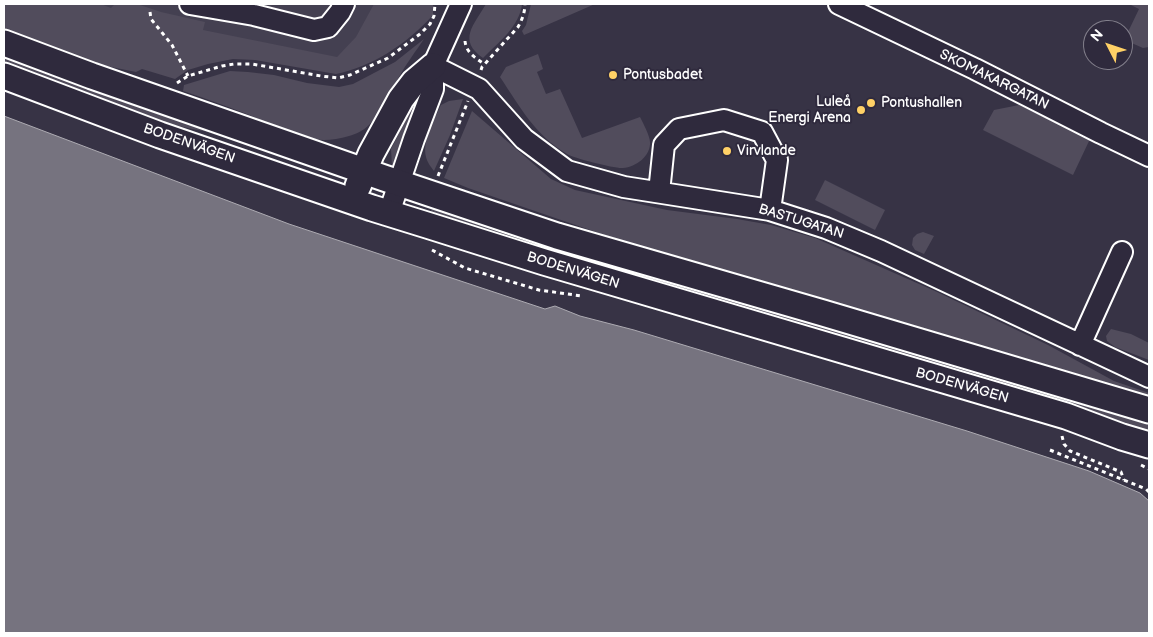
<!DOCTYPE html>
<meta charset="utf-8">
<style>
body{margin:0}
#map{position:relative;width:1153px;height:637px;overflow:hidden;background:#373345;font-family:"Balsamiq Sans",sans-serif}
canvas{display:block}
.frame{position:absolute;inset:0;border:5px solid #fff;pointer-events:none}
.north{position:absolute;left:1083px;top:20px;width:50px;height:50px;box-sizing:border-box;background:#2f2a3d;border:1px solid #827f8b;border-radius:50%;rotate:311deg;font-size:14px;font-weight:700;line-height:20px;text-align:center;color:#fff}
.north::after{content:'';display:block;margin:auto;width:18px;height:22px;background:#ffd166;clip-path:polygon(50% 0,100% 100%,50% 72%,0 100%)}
</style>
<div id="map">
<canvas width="1153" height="637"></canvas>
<div class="frame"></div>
<div class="north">N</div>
</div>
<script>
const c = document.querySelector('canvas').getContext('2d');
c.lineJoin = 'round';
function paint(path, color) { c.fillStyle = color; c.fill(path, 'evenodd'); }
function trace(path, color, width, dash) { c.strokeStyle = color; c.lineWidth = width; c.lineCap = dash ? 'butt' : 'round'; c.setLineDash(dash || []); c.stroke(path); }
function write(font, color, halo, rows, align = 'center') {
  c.font = font + ' "Balsamiq Sans",sans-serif'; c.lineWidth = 4; c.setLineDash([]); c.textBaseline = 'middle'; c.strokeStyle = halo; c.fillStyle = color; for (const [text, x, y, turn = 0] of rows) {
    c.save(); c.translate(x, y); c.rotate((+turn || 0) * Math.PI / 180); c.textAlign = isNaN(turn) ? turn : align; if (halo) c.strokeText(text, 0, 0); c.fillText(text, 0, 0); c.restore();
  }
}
paint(new Path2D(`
 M96,4H376L358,39L335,59L199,31L109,10Z`), '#444051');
paint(new Path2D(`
 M4,4H101L111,8L115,4H137L161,12L205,22L203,30L337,57L356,37L374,4H433V15C408,43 372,67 336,74L255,60L233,59L208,64L188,70L175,79L142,69L136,72L96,64L4,31Z
 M486,4H522C520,26 498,43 483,58C457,40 474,25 486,4Z
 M531,4H595L524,35L522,31L526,25Z
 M1129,4H1149V47L1143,48L1127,41V34L1139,9Z
 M424,39C416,51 406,64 399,77C389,93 382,112 369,125C363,131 356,134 349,136C307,149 281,127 244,113C224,105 204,98 183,91L184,85L230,71L248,72L274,75L307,83L339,87L353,84L395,62Z
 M538,54L543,69L537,72L546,94L560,89L582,138L640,117C643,123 650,136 650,142C651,156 636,167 623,168C616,169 573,158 567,154C535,135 520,107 500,77L506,67Z
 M4,56L221,134L192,129L157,121L4,64Z
 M421,90L424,91L396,165L392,166L391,149Z
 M463,99L450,135L434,171C431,167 427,162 426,157C422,140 434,120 441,105L449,101Z
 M1019,105L1090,139L1073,175L983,130L994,110Z
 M472,111L551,179L575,190L667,210L737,219L771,225L815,238L935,291L1048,345L1114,381L1149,393V400L1074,373L992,351L875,315L660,254L468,188L444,178Z
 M825,180L885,210L875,230L815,200Z
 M434,205L756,306L1149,422V433L429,215Z
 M923,232L934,236L924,254L915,250L912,245L913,238L917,234Z
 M1111,329L1131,334L1149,343V360L1115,347L1107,341L1106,336Z`), '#514c5c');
const water = new Path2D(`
 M4,116L289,224L545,309L555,306L580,316L634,330L967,431L1089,471L1140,493L1149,501V633H4Z`);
paint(water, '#76737f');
trace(water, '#adabb2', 1);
const minor = new Path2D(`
 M190,4L254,15L314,30L328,27L340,12L344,4
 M839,4L975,69L1101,133L1149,156
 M433,66L479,89L524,139L567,171L624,187L770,210L826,228L881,251L1149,377
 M659,192L664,145L679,129L724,120L762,132L777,160L770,210
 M389,213L414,139L433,89V66L461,4
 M1080,345L1122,252`);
const major = new Path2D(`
 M4,43L92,76L384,178L557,236L823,313L1149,410
 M4,76L160,135L372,208L430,226L544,262L1066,416L1122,437L1149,445
 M358,186L371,154L401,99L414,82L433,66`);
trace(minor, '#fff', 24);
trace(major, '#fff', 29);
trace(new Path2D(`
 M150,12L151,19L172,45L188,76
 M465,41C466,53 476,58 484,64
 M481,70L482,67L518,27C522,20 525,12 525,4
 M177,83L188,76L222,66L234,64H252L321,76L338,78L350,75L388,58L420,34L430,24L434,16L435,4
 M438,176L468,101
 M432,250L465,268L539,290L582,296
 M1062,436L1064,444L1070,451L1121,472L1124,480
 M1050,450L1146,489L1149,492
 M1141,465L1149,469`), '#fff', 3, [4, 4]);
trace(minor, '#2f2a3d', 20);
trace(major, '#2f2a3d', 25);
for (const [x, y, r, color] of [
 [613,75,5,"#ffd166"],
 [871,103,5,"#ffd166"],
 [861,110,5,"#ffd166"],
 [727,151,5,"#ffd166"]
]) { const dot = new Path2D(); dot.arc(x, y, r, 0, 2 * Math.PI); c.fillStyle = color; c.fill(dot); trace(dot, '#2f2a3d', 2); }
write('14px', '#fff', '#2f2a3d', [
 ["Pontusbadet",623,75],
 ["Luleå",851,102,"right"],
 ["Energi Arena",851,118,"right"],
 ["Pontushallen",881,103],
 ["Virvlande",737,151]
], 'left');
write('14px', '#fff', '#2f2a3d', [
 ["SKOMAKARGATAN",994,80,26],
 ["BODENVÄGEN",189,144,19],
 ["BASTUGATAN",801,222,17],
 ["BODENVÄGEN",573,271,17],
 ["BODENVÄGEN",962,386,16]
]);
</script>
